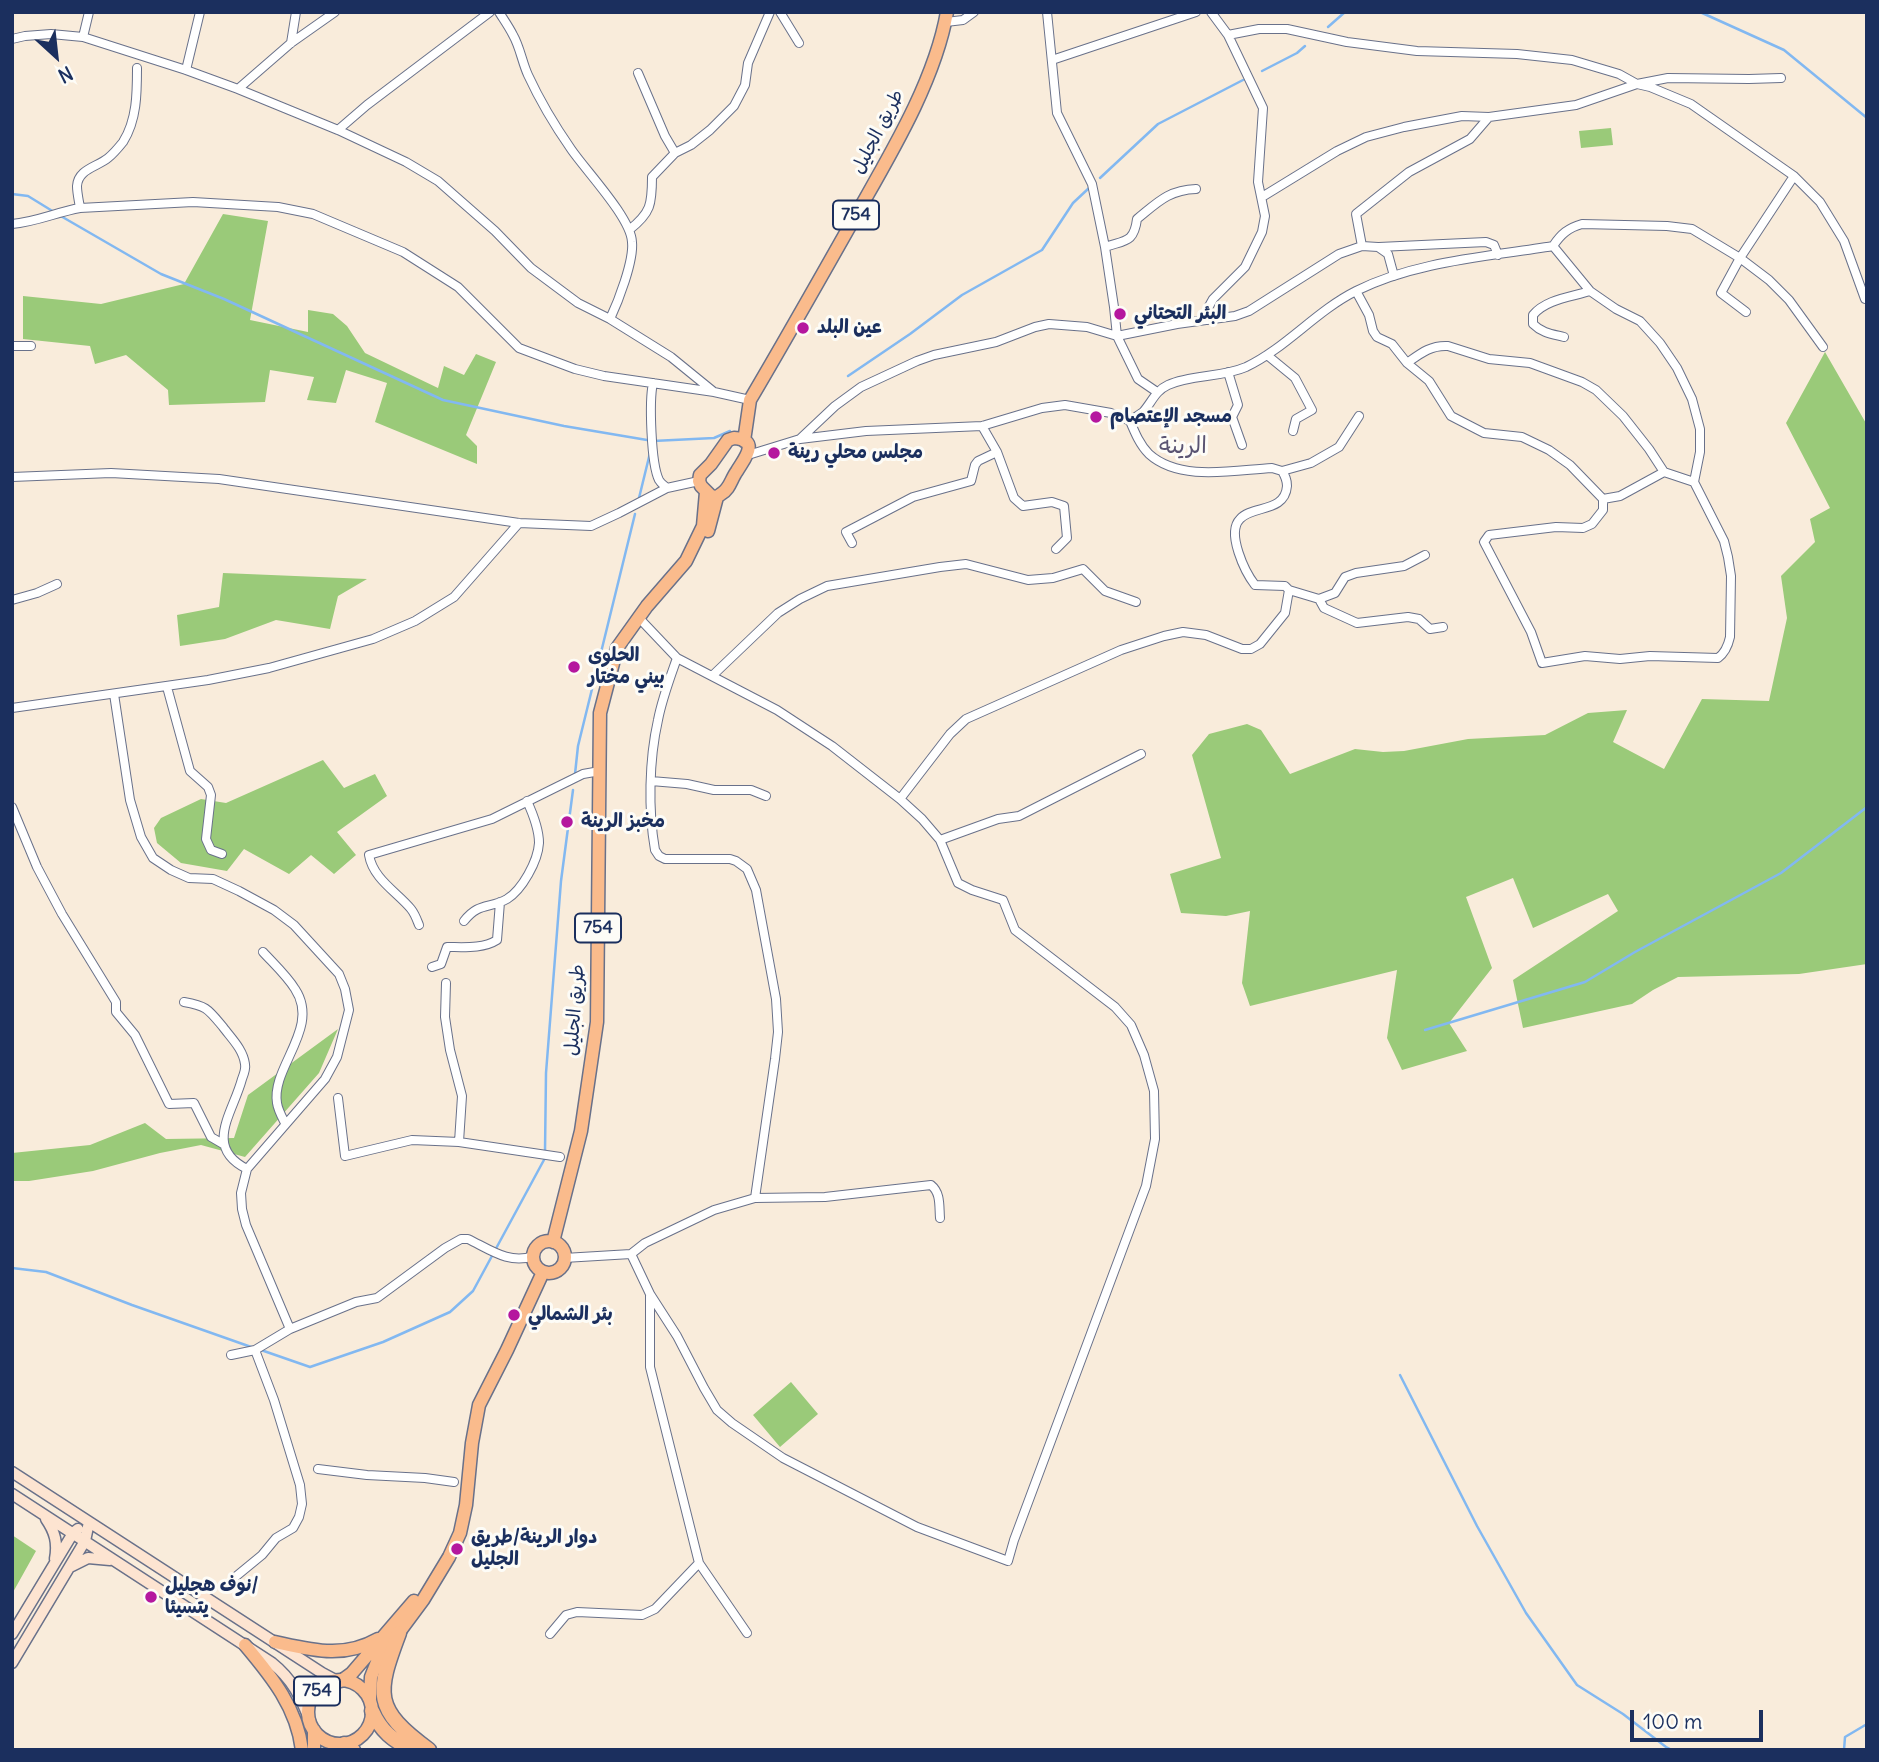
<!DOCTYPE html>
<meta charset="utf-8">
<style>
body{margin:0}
#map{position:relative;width:1879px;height:1762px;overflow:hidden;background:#f9ecdb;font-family:Delius,sans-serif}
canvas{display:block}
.frame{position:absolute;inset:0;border:14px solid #1b2f5e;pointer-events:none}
.north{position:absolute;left:21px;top:21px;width:70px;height:70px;-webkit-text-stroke:5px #fdfcf7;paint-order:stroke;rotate:153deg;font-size:19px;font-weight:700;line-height:28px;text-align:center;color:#1b2f5e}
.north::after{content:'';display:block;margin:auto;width:24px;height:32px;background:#1b2f5e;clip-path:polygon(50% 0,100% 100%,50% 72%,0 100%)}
.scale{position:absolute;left:1630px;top:1710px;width:133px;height:32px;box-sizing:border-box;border:4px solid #1b2f5e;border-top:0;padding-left:9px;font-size:21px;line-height:24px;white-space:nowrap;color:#1b2f5e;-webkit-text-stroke:5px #fdfcf7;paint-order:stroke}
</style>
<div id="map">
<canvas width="1879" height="1762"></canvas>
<div class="frame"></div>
<div class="north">N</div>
<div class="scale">100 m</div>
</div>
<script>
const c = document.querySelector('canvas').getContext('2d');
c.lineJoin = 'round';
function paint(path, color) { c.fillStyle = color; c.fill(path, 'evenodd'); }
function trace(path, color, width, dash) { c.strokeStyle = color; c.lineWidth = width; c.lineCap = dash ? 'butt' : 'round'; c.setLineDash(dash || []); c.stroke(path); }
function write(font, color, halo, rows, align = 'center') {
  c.font = font + ' Delius,"Playpen Sans Arabic",sans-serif'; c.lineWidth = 6; c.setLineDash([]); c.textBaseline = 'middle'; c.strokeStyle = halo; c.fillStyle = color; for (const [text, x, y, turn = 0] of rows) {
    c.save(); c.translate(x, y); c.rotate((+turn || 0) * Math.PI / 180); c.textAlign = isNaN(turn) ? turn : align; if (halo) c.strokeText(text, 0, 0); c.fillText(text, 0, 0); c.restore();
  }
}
paint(new Path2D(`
 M1611,128L1613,145L1581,148L1579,131Z
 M223,214L268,221L250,320L308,332V310L333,314L347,326L365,353L438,388L444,366L464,375L476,354L496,362L466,435L477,446V464L375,422L387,383L346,370L336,403L307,400L314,377L270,370L265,402L169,405L168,390L126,355L95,364L90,346L23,339V296L101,304L184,284Z
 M1825,352L1867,425V964L1799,974L1678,977L1653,990L1632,1004L1523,1028L1513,980L1618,911L1608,894L1533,928L1513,878L1466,897L1492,968L1449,1023L1467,1051L1402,1070L1387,1038L1397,970L1250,1006L1242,983L1250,911L1226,916L1181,913L1170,874L1221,858L1192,755L1209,734L1247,724L1261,730L1290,774L1355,749L1383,752L1404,751L1468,739L1545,735L1588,713L1627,710L1613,742L1664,769L1702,699L1769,701L1787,618L1781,576L1815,542L1810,519L1830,508L1786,423Z
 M223,573L367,579L338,596L330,629L276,620L225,639L180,646L177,615L219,607Z
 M323,760L344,788L375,774L387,796L337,832L356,855L334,874L311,855L289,874L244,849L227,871L181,863L157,843L154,828L161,818L201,799L226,803Z
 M338,1029L319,1073L245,1157L201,1145L160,1153L93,1171L29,1181H12V1153L90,1145L145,1123L166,1139L234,1138L248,1095Z
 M791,1382L818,1414L780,1447L753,1415Z
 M12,1535L36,1551L12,1594Z`), '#9aca79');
trace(new Path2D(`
 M1700,12L1784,50L1867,118
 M1328,27L1345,12
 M1262,71L1297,53L1305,46
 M1100,178L1158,124L1243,80
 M12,194L28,196L54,212
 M59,215L161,274L224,299L443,400L564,426L653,441L714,438L730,431
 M848,376L910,334L962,295L1042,250L1073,203L1089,188
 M639,498L650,453
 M575,774L578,746L635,514
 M1425,1030L1585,982L1635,952L1781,873L1867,807
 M545,1151L546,1073L561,881L573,790
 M12,1268L46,1272L132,1305L254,1348
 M261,1350L310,1367L383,1342L450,1312L473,1291L545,1158
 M1400,1375L1477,1526L1526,1613L1577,1685L1623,1714L1666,1747L1672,1750
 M1844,1750L1845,1737L1867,1724`), '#82b8f1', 2.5);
const street = new Path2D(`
 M499,12C504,20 509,27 513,35C520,47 522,62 528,75C540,101 555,126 571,149C586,171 631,218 632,242C634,261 618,302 610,319
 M780,12L799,43
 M1047,12L1057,113L1092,184L1105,247L1114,307L1117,336L1138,379L1157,392
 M946,22L963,20L974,12
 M1228,35L1259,29H1287L1347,42L1417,51L1517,54L1572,60L1619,74L1637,84L1668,78L1749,79L1781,78
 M83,37L89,12
 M12,39L25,36L51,34L83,37L186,70L238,89L338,130L406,162L438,181L495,231L531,268L578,303L610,319L671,357L714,392
 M291,43L296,12
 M1052,60L1196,12
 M186,70L200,12
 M638,73L665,136L675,153
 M238,89L291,43L335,12
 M338,130L367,105L490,12
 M1262,197L1337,151L1366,137L1404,127L1462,116L1489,117
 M80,208C79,201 77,193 77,186C78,169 97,167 108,158C113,154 119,147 123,142C137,120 137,93 137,68
 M12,224C36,222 57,212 80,208L193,202L278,207L313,214L403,252L458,287L519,348L575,369L604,376L714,392L750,400
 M629,230C651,213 652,204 652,177L675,153L691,145L710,130L734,106L745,85L748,63L770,12
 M1362,246L1356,214L1409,172L1470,139L1489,117L1576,105L1637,84L1650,87L1691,104L1794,176L1820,202L1844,241L1865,299
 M1553,246C1561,234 1568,228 1582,224L1667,226L1692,229L1740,258L1769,280L1789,300L1823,347
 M1105,247C1125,240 1134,243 1137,219C1157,203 1168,190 1196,189
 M1379,247L1486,242L1494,245L1498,255
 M1356,291L1369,315L1373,331L1377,337L1392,344L1407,363L1429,381L1451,416L1484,433L1522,437L1549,450L1570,465L1603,499V510L1592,524L1583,528L1556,527L1489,535L1484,542L1531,632L1542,663L1585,656L1620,659L1650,656L1718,658C1725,653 1728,646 1730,637L1731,576L1728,557L1724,541L1694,482L1700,452V429L1692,399L1677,368L1660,343L1640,321L1616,309L1590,291L1553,246C1487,257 1416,261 1356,291C1316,311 1286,348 1246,367C1221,378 1192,374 1168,385C1155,391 1152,402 1143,412C1139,415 1134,418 1130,421C1135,433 1140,445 1149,454C1180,482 1234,470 1272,468L1282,471C1285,476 1287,479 1287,486C1285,513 1252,505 1240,519C1226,533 1245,572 1255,585L1285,586L1289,590L1319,599L1335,593L1345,577L1356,573L1404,566L1425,555
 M1746,312L1721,293L1740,258L1794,176
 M1208,320V308L1213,299L1245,267L1262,232L1265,216L1258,182L1263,108L1228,35L1211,12
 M1564,337C1552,334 1542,333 1533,324V315C1546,299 1572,297 1590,291
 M12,346H31
 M1267,355L1295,378L1312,410L1296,419L1293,431
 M1407,363C1421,353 1431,345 1448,346L1489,359L1530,363L1582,382L1596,390L1623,416L1649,449L1664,472
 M1228,372L1238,405L1232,417L1242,445
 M653,383C649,401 651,464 659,480C662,485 663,484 667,488
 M982,426L997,452L1014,498L1023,506L1052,502L1064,506L1067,538L1056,549
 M800,439L866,431L982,426L1042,408L1065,405L1111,413L1130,421
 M748,455L800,439L835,406L861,387L917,361L934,355L996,342L1035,327L1049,324L1087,327L1117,336L1177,324L1235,316L1249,311L1339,254L1362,246L1378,247L1388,254L1394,276
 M1282,471L1311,463L1339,447L1359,416
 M12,477L111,473L219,479L519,523L591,526L619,513L667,488L699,481
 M1603,499L1620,496L1664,472L1694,482
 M852,543L846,532L913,497L971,481L975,465L978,461L997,452
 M1319,599L1324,608L1357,623L1408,617L1419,619L1430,629L1443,627
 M12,600L37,593L57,584
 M639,618L677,658L777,710L832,746L900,799L950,734L966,719L1121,650L1164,636L1183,632L1206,635L1242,649H1251L1260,644L1285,613L1289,590
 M677,658C670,678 662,699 658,720C649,760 648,810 655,850L659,856L665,859H730L736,861L747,869L756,890L776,999L778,1032L775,1059L755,1198
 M712,676L778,613L800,599L827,586L940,567L966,564L1028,580L1053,578L1083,569L1105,591L1136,602
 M167,687L190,771L208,787L211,795L206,839L211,850L222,854
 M114,694L130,800L141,837L153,858L171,870L189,878L213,879L239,891L274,910L294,925L339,974L345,989L349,1010L337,1057L325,1079L247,1169L241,1193L242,1209L246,1225L290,1329
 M12,708L208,680L269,668L373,639L415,621L454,597L519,523
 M651,781L687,784L714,790H751L766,796
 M900,799L922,819L940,840L998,819L1019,816L1141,754
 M12,807L37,867L62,914L116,1002V1012L135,1035L169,1104L194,1103L211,1137L223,1144
 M464,921C479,902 489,909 507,899C522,890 538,861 539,843C539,829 533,814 527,801
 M419,925C417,920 415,914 411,909C397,892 373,879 369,855L492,819L583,774L600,771
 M263,952C274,964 287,976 295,989C321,1028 271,1067 277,1103C278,1110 282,1117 285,1123
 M432,967L441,964L447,947C463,947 483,949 497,940L500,902
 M446,983L445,1017L450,1050L462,1096L459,1142
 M184,1002C207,1006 208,1009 223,1027C231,1038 243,1049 245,1064C246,1069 244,1074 242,1079C233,1113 203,1147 247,1169
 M338,1098L345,1156L412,1140L459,1142L560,1157
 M631,1254L650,1294L677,1336L704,1388L717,1410L732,1423L783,1458L917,1527L1008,1561L1014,1540L1146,1186L1155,1139L1154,1091L1144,1055L1131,1025L1115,1007L1015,930L1003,900L972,890L958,883L940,840
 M564,1258L631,1254L645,1243L714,1210L755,1198L825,1197L931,1185C941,1193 939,1206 940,1218
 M650,1296V1367L699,1563L747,1633
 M231,1355L255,1350L290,1329L356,1302L377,1298L445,1248L461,1239H468C489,1249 510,1265 533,1256
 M318,1469L367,1475L425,1478L454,1482
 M234,1578L262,1555L276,1538L293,1528L299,1517L302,1504L300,1485L274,1400L255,1350
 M550,1634L566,1615L577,1612L642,1615L655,1609L699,1563`);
const secondary = new Path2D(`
 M12,1472L322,1673L337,1681
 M12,1494L272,1663C292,1679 301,1697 310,1721
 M46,1519C55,1532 58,1543 55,1559
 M72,1566L88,1558L110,1560
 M12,1634L73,1533L78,1529
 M12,1663L85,1541L89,1522`);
const primary = new Path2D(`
 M734,438C761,440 744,459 737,471C731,479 730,489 721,494C716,498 717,497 711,496L701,486L699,481L700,475L711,464L728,440Z
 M744,441L750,400C786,339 821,277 856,215C890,155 935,81 947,12
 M708,531L717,497
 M533 1257a16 16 0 1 1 32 0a16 16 0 1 1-32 0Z
 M553,1242L581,1131L597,1022L600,713L617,648L647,606L686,561L703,526L706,492
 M275,1642C312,1650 343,1659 378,1639
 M245,1645C272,1677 297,1708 302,1750
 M308 1712a32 32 0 1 1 64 0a32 32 0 1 1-64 0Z
 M341,1681L352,1673L414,1601
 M370,1699L371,1677L377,1662L423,1600L449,1557L460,1533L466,1505L472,1443L479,1405L507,1350L543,1272
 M314,1750V1730`);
const highway = new Path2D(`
 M399,1633C376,1694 373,1709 429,1750
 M372,1711C381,1731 393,1741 413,1750
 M344,1744L353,1750`);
trace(street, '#69718a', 10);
trace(secondary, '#69718a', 13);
trace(primary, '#69718a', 15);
trace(highway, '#69718a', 17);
trace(street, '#fff', 8);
trace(secondary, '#fde4d1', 10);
trace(primary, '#fabb8c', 12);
trace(highway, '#fabb8c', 14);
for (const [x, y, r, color] of [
 [1120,314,7,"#b5179e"],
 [803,328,7,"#b5179e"],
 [1096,417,7,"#b5179e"],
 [774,453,7,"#b5179e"],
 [574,667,7,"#b5179e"],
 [567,822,7,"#b5179e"],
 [514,1315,7,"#b5179e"],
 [457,1549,7,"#b5179e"],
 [151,1597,7,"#b5179e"]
]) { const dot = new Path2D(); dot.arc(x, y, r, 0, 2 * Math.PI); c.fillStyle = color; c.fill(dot); trace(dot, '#fdfcf7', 2.5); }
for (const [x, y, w] of [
 [856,215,46],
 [598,928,46],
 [317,1691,46]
]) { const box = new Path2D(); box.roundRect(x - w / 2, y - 14.5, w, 29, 5); c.fillStyle = '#fdfcf7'; c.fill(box); trace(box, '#1b2f5e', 2); }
write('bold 18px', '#1b2f5e', null, [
 ["754",856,215],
 ["754",598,928],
 ["754",317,1691]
]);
write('19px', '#1b2f5e', '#fdfcf7', [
 ["طريق الجليل",878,132,-63],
 ["طريق الجليل",575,1010,-86]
]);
write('bold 19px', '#1b2f5e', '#fdfcf7', [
 ["البئر التحتاني",1134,314],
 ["عين البلد",817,328],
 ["مسجد الإعتصام",1110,417],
 ["مجلس محلي رينة",788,453],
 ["الحلوى",588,656],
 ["بيني مختار",588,678],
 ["مخبز الرينة",581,822],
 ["بئر الشمالي",528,1315],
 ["دوار الرينة/طريق",471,1538],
 ["الجليل",471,1560],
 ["نوف هجليل/",165,1586],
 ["يتسيئا",165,1608]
], 'left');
write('23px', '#5a5472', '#fdfcf7', [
 ["الرينة",1183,446]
]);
</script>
